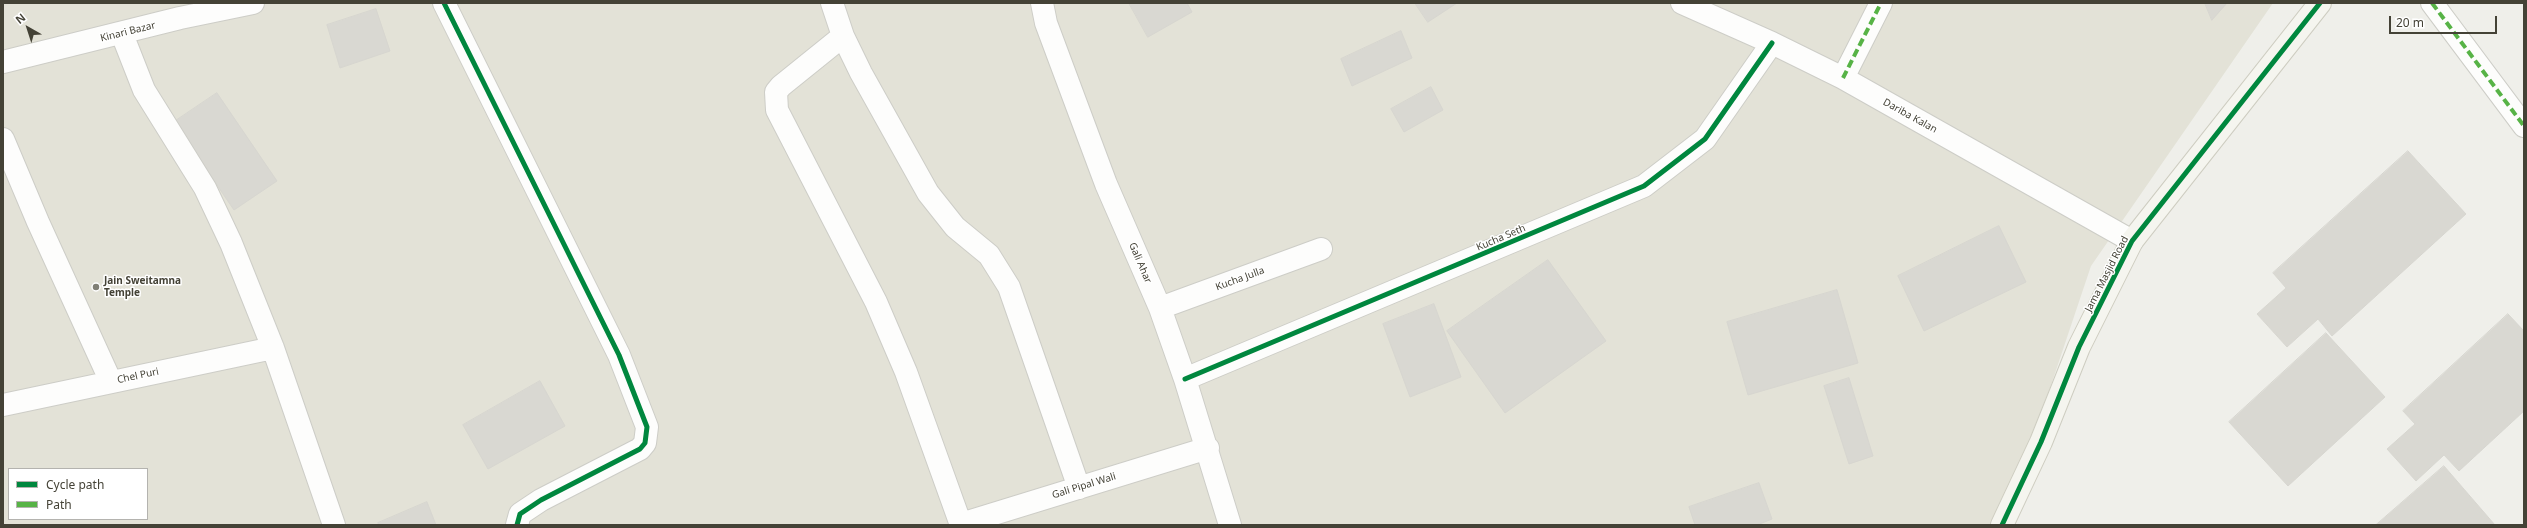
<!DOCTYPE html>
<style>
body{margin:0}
#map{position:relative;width:2527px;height:528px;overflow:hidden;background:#efefea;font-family:"Noto Sans",sans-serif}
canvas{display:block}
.frame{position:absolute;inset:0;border:4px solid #444236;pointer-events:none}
.legend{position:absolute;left:8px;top:468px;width:140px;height:52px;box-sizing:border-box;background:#fff;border:1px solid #b4b3af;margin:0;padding:5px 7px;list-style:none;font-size:12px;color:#444236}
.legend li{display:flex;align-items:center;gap:8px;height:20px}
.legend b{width:20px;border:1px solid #b4b3af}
.north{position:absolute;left:8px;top:8px;width:40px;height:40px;-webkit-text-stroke:3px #fff;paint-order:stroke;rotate:321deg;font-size:11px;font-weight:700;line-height:16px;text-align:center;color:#444236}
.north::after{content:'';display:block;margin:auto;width:14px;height:18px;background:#444236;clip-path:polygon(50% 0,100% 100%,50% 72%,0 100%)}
.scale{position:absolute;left:2389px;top:16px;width:108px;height:18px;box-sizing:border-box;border:2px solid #444236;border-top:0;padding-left:5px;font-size:12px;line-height:14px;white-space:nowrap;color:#444236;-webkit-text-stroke:3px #fff;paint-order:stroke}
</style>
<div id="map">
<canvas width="2527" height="528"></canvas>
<div class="frame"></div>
<ul class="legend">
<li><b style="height:5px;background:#00873e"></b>Cycle path</li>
<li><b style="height:5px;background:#57b346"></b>Path</li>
</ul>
<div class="north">N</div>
<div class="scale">20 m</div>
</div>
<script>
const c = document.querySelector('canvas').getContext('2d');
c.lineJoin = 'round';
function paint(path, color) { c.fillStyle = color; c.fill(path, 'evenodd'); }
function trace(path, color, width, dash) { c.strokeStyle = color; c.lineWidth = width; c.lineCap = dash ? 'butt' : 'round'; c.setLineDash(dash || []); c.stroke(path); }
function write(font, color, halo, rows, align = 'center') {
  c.font = font + ' "Noto Sans",sans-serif'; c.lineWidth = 3; c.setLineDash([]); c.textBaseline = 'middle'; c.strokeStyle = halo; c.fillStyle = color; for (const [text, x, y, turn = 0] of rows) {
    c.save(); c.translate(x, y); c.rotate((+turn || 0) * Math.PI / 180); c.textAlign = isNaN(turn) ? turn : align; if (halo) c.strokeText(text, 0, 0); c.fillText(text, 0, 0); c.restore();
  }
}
paint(new Path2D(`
 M3,3H2273L2091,266L2004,525H3ZM9,469H147V519H9Z`), '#e3e2d7');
const building = new Path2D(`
 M1129,3H1187L1192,12L1148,37Z
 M1415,3H1457L1428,22Z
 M2205,3H2227L2212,20Z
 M376,9L390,51L340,68L327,25Z
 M1401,31L1412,58L1352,86L1341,59Z
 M1431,87L1443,110L1404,132L1391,109Z
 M217,93L277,181L234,210L174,122Z
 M2408,151L2466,214L2332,336L2318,319L2287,347L2257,314L2286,288L2273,273Z
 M1999,226L2026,282L1924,331L1898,276Z
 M1548,260L1606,341L1505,413L1447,331Z
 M1837,290L1858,363L1748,395L1727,322Z
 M1434,304L1461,377L1410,397L1383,324Z
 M2508,314L2524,331V411L2459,471L2444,455L2416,481L2387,449L2415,424L2403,411Z
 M2326,333L2385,397L2288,486L2229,422Z
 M1849,378L1873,456L1849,464L1824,386Z
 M540,381L565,426L488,469L463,425Z
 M2444,466L2495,525H2376Z
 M1759,483L1772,519L1757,525H1695L1689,507Z
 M427,502L436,525H379L378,523Z`);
paint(building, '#d9d8d2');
trace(building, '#d7d6d0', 1);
const street = new Path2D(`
 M444,3L619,355L647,427L645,443L640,449L541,500L520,514L517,525
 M832,3L843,36L861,73L928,193L955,227L989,255L1009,287L1079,488
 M1042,3L1046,23L1106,184L1160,308L1185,379L1230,525
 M1682,3L1772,43L1843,78L2132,241
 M2432,3L2524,126
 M122,34L144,90L205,188L231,243L273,348L334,525
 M843,36L781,86L776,92L777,110L876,302L906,372L961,525
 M3,62L180,18L253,3
 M1843,78L1881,3
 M3,139L38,222L111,382
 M1160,308L1321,249
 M1185,379L1644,186L1705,139L1772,43
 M3,405L273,348
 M961,524L1208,448`);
const secondary = new Path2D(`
 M2002,525L2041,442L2079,347L2132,241L2320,3`);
trace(street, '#cdcdc7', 24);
trace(secondary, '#cecdc1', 24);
trace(street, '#fdfdfc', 22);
trace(secondary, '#f5f5ef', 22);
trace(new Path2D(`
 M2432,3L2524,126
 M1843,78L1881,3`), '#57b346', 4, [8, 4]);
trace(new Path2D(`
 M444,3L619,355L647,427L645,443L640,449L541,500L520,514L517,525
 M1185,379L1644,186L1705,139L1772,43
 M2002,525L2041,442L2079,347L2132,241L2320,3`), '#00873e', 5);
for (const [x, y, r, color] of [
 [96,287,4,"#807f75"]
]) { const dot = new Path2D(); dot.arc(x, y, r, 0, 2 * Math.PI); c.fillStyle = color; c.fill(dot); trace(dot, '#fff', 1.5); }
write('10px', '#444236', '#fff', [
 ["Kinari Bazar",128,32,-14],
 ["Dariba Kalan",1910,116,29],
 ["Kucha Seth",1501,238,-23],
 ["Gali Ahar",1140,263,67],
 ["Jama Masjid Road",2107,274,-63],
 ["Kucha Julla",1240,279,-20],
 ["Chel Puri",138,376,-12],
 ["Gali Pipal Wali",1084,486,-17]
]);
write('bold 10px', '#444236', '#fff', [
 ["Jain Sweitamna",104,281],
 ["Temple",104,293]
], 'left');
</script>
